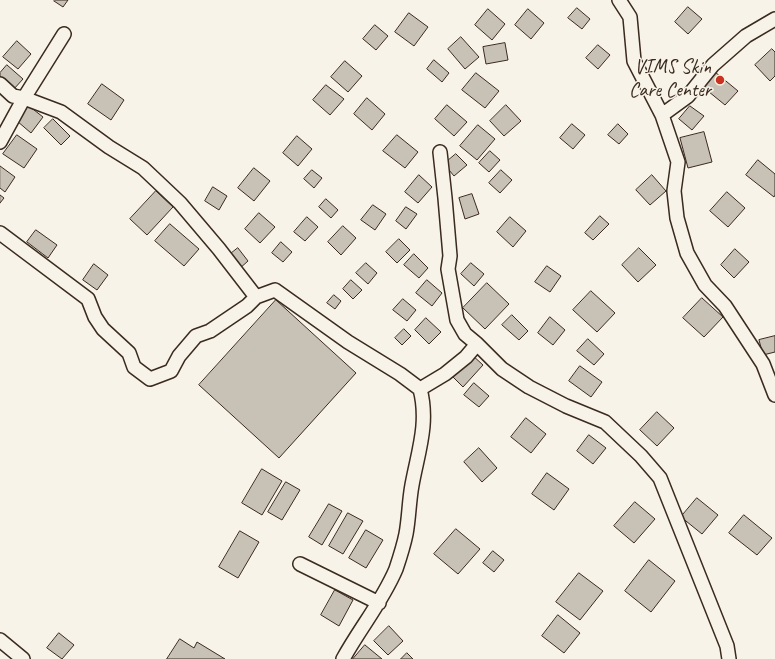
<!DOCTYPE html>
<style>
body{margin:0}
canvas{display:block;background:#f7f3e8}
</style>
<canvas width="775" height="659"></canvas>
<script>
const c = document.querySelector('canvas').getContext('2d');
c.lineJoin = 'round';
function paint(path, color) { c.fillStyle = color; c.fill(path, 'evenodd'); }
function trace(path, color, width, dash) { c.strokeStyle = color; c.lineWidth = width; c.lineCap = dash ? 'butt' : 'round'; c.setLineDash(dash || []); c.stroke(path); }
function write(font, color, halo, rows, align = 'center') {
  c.font = font + ' Caveat,sans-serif'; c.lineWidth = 3; c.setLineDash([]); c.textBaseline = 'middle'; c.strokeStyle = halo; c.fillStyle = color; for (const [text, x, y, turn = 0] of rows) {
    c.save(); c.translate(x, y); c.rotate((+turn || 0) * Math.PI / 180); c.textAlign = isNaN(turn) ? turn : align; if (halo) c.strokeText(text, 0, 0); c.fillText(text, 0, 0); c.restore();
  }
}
const building = new Path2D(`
 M55,0H68L63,7L54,1Z
 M688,7L702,19L688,34L675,22Z
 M577,8L590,19L582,29L568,18Z
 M488,9L505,24L492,40L475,25Z
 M528,9L544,23L531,39L515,25Z
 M409,13L428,27L414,46L395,32Z
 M375,25L388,36L376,50L363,39Z
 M461,37L479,57L465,69L448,49Z
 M17,41L31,54L18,69L3,57Z
 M505,43L508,60L486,64L483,47Z
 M598,45L610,55L598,69L586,58Z
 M772,49L775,52V76L770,81L755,65Z
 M434,60L449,73L442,82L427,69Z
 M345,61L362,76L348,92L331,77Z
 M7,65L23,79L13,90L0,78V73Z
 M715,72L738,91L725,105L703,87Z
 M476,73L499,91L485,108L462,90Z
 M102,84L124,100L111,120L88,104Z
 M326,85L344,99L330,115L313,100Z
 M367,98L385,114L372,130L354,114Z
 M447,105L467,122L454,136L435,119Z
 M506,105L521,121L504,136L490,121Z
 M29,106L43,117L31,133L17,121Z
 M690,106L704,116L692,130L679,119Z
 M53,119L70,136L61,145L44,128Z
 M572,124L585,135L573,149L560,138Z
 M618,124L628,134L619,144L608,135Z
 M478,125L495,139L477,160L460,146Z
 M704,132L712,162L688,168L680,138Z
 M17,135L37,149L24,168L3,154Z
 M397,135L418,152L405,168L383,151Z
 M297,136L312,149L298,166L283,153Z
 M490,151L500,160L489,172L479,163Z
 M456,154L467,165L454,176L444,164Z
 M758,160L775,174V195L774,197L746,175Z
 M0,166L15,177L5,192L0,188Z
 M254,168L270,181L254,201L238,188Z
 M312,170L322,178L314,188L304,179Z
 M501,170L512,180L500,193L489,183Z
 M419,175L432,187L418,203L405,192Z
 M652,175L666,191L650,205L636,190Z
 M213,187L227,196L219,210L205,201Z
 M156,191L173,207L147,235L130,219Z
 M727,192L745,208L728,227L710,211Z
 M472,194L479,214L465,219L459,198Z
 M0,195L4,198L0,203Z
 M326,199L338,210L331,218L319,207Z
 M373,205L386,214L375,230L361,220Z
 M406,207L417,214L406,229L396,221Z
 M259,213L275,227L260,243L245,229Z
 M600,216L609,224L593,240L585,233Z
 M307,217L318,227L305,241L294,232Z
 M510,217L526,231L513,247L497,232Z
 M170,224L199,249L184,266L155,241Z
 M343,226L356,238L341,255L328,242Z
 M36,230L57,245L48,258L27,242Z
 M399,239L410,250L397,263L386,252Z
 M281,242L292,252L283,262L272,253Z
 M238,248L248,261L239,269L228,256Z
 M639,248L656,265L638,282L622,265Z
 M735,249L749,262L734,278L721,265Z
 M414,254L428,268L419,278L404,265Z
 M366,263L377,273L368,284L356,273Z
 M471,263L484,274L474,286L461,274Z
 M94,264L108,275L97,290L83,280Z
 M547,266L561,276L550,292L535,282Z
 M351,280L362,290L353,299L343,289Z
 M427,280L442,293L432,306L416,293Z
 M487,283L509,304L485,329L463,308Z
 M591,291L615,313L597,332L573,310Z
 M334,295L341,301L335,309L327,303Z
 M702,298L723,317L704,337L683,318Z
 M403,299L416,310L407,321L393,310Z
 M276,300L356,373L279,458L199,385Z
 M512,315L528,331L519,340L502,325Z
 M550,317L565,330L553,345L538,333Z
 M426,318L441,332L429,344L415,330Z
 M404,329L411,336L402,345L395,338Z
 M775,336V352L763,355L759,340Z
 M588,339L604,354L594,365L577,351Z
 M471,354L483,365L463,387L451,375Z
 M580,366L602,382L591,397L569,381Z
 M474,383L489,396L479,407L464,395Z
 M657,412L674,428L657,446L640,430Z
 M526,418L546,434L531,453L511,437Z
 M589,435L606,448L593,464L577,451Z
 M479,448L497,468L482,482L464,462Z
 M262,469L282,481L262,515L242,503Z
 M547,473L569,489L554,510L532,494Z
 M286,482L300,490L282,520L268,512Z
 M697,498L718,515L702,534L681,517Z
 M635,502L655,519L634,543L614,526Z
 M329,504L342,511L322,545L309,537Z
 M348,513L363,521L343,554L329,546Z
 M744,515L772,538L757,555L729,533Z
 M456,529L480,549L458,574L434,554Z
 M366,530L383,540L366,568L349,558Z
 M240,531L259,542L238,578L219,567Z
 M493,551L504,560L494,572L483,563Z
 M649,560L675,581L651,612L625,591Z
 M579,573L603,591L580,620L556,602Z
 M335,590L353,600L339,626L321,615Z
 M558,615L580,633L564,653L542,636Z
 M389,626L403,641L388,655L374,641Z
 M59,633L74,645L62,659L47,648Z
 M180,639L194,648L197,642L225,659H167Z
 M365,645L382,659H353Z
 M407,653L413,659H401Z`);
paint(building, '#c8c1b6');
trace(building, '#3b2a1e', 1);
const minor = new Path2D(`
 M619,0L630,17L634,61L662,115L678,162L674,191L677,218L687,253L705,285L725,306L763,364L775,395
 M0,84L13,96L24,98L61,112L109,147L143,168L180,203L219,249L256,297
 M662,115L688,96L713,65L746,36L775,19
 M0,142L24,98L64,34
 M440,152L445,198L450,256L448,269L457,320L465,334L477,344L502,369L529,387L566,406L605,422L641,456L660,478L727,646L729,659
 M0,233L88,299L95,317L103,329L129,353L134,367L150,379L171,371L179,356L196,336L210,331L247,306L256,297L275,290L348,342L400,374L420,389C429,423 418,452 412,485C409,501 409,518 406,534C404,544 399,560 396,569C382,602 360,628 343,659
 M420,389L445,374L466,357L477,344
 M300,564L379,603
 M0,640L23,659`);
trace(minor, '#3b2a1e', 16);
trace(minor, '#f7f3e8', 13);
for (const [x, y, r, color] of [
 [720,80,5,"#c8321e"]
]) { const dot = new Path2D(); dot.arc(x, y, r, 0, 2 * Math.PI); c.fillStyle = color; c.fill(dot); trace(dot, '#f7f3e8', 1.5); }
write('20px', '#3b2a1e', '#f7f3e8', [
 ["VIMS Skin",711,68],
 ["Care Center",711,91]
], 'right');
</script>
